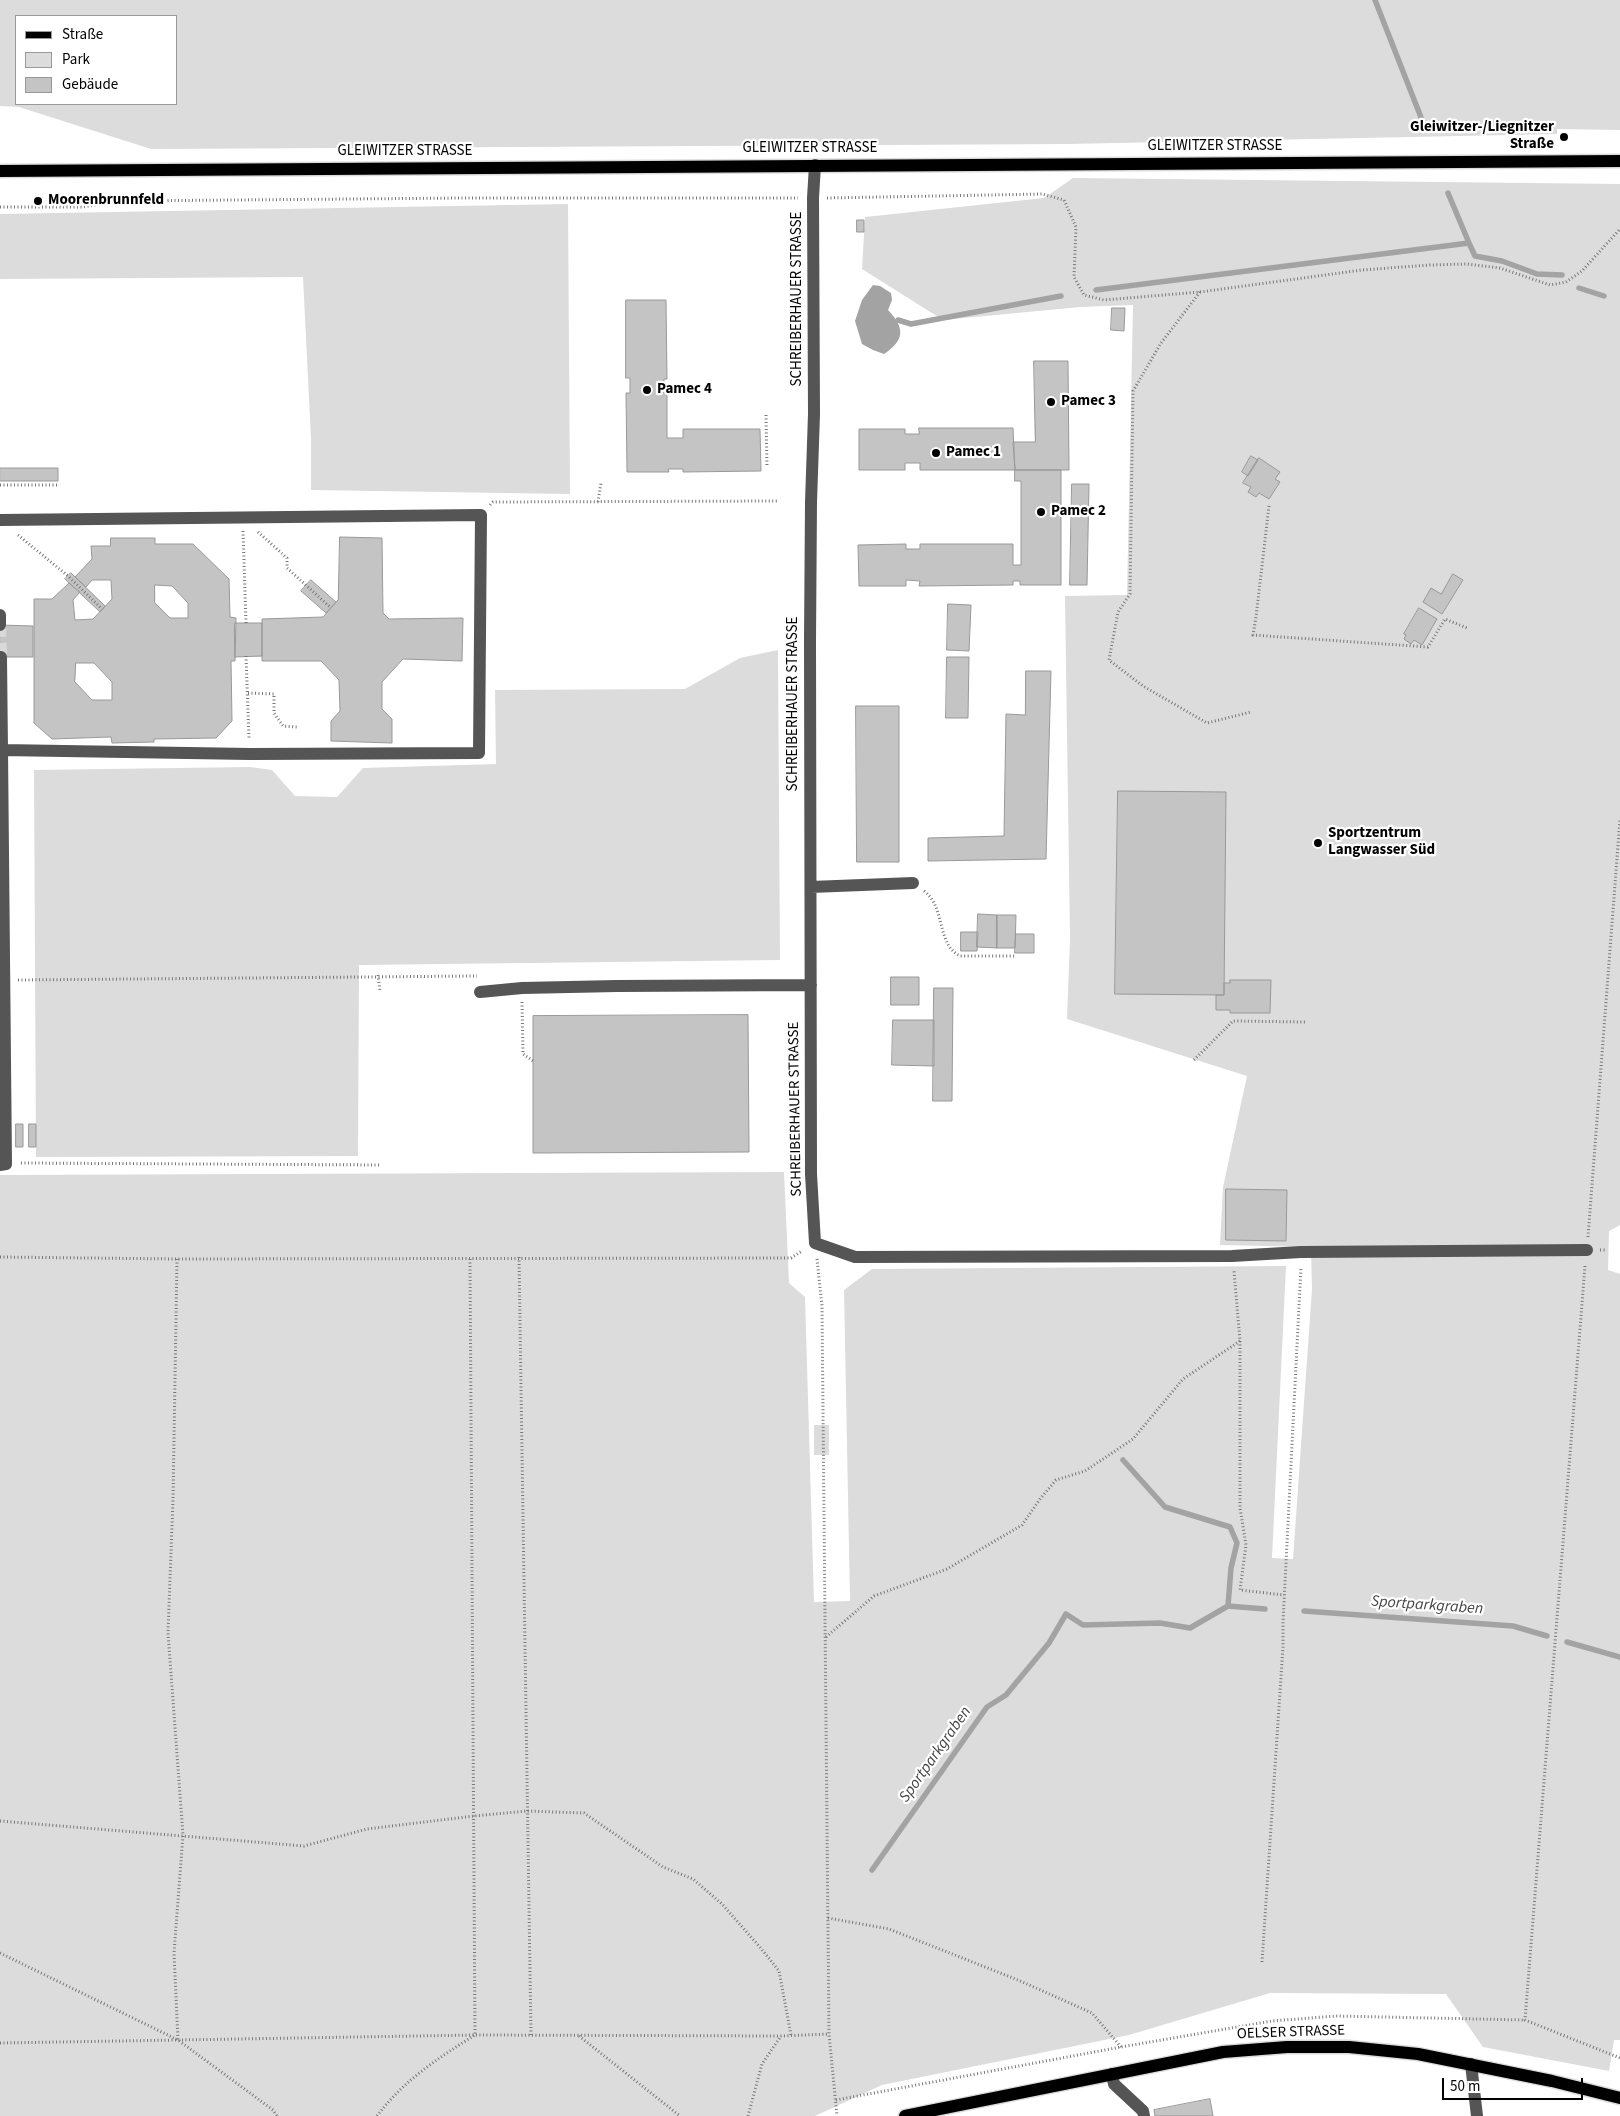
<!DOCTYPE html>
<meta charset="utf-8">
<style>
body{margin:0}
#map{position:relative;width:1620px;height:2116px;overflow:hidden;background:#fff;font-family:"Source Sans 3",sans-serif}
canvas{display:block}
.legend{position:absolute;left:15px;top:15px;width:162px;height:90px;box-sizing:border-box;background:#fff;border:1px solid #999;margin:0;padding:6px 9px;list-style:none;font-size:15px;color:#000}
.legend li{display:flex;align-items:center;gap:10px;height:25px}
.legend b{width:25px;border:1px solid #999}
.scale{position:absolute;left:1442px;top:2078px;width:141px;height:22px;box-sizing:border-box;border:2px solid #000;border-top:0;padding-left:6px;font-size:15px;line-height:18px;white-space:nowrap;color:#000;-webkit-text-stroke:4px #fff;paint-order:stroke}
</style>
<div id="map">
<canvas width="1620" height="2116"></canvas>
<ul class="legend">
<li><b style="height:6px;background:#000"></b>Straße</li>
<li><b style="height:14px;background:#dcdcdc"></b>Park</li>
<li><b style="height:14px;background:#c4c4c4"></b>Gebäude</li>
</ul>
<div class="scale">50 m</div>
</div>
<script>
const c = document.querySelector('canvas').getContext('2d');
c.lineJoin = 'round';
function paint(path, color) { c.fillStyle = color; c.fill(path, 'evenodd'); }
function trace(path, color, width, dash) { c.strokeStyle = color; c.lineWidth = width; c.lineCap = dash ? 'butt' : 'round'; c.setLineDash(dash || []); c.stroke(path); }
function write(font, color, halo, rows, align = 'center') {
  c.font = font + ' "Source Sans 3",sans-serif'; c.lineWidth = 4.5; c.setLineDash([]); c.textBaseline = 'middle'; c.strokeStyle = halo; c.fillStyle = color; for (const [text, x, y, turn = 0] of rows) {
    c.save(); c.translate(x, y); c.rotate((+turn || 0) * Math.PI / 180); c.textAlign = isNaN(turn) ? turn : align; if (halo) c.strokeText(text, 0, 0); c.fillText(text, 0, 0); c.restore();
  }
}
paint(new Path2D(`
 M0,0H1620V130L1557,129V134L1067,144L151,149L19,107L0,106ZM176,16V104H16V16Z
 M1073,178L1620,184V1225L1609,1231L1608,1270L1620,1274V2040H1614L1609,2071L1483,2047L1446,1994L1270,1993L1129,2035L882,2085L815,2116H0V1175L784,1172L789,1283L805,1297L814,1602L850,1601L844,1290L872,1269L1286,1266L1272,1558L1293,1559L1312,1289L1311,1247L1220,1245L1223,1187L1247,1076L1067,1019L1070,939L1065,596L1127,595L1133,305L1080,307L943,320L862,269L865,217L1044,198Z
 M568,204L570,494L311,490V439L303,277L0,279V214Z
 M778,650L780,960L359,965L358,1156L36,1157L34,770L250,767L272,770L295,796L337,797L363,768L496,764L495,690L685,689L740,658Z
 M814,1425H829V1455H814Z`), '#dcdcdc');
paint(new Path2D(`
 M873,285L880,286L891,293L892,300L888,310C905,328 905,340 884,354L873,350L862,344L855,321L862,300Z`), '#a3a3a3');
trace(new Path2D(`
 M1375,0L1424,125
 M1448,193L1469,243
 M1579,288L1604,296
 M1096,290L1469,243L1475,256L1502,261L1537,274L1562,275
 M898,320L911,324L1061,296
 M1123,1460L1165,1507L1230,1527L1237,1543L1231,1568L1228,1606
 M1304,1611L1513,1626L1547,1636
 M1567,1642L1620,1657
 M872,1870L987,1707L1006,1695L1049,1643L1066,1614L1083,1625L1160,1623L1190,1628L1228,1606L1265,1609`), '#a3a3a3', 5.5);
const building = new Path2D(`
 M857,220H864V232H857Z
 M626,300H666L667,379H664V393H667V438H683V429H760L761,471L683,472V469H668L669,472H627L626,393H630V378H626Z
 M1112,308H1125L1124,331L1111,330Z
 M1034,361H1068L1069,470H1015L1013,442H1035Z
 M919,428H1013L1015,470H920V463H905V470H859V429H905V434H919Z
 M1251,456L1258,460L1248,476L1242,472Z
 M1259,458L1280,472L1275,479L1280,482L1269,499L1259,493L1256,497L1248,492L1251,487L1243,483Z
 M0,468H58V481H0Z
 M1015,470H1061V585H1020V581H1013V585L919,586L920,581L906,580V586H859L858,545L906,544V549H920V544H1013V565H1021V481H1015Z
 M1072,484H1089L1087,585H1070Z
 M340,537L382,538L383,613L389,619L463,618L462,661L403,659L382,682V709L392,719V743L331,741V721L340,711L339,680L321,661H262V619L323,617L338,600Z
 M111,538H155V544H193L229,579L230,617L236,618L235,661H231L232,721L216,738L154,739V742L112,743L111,737L52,739L34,723V599H52L69,583L80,592L73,600L75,620L93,619L112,599L111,580H92L86,587L75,577L92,559L91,546H110ZM155,585L172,586L188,603V618H170L155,603ZM76,663H94L112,682V700H92L75,682Z
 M71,573L105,606L100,612L65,579Z
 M1453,574L1463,580L1442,614L1423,602L1431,588L1441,594Z
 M311,580L336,602L326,613L301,591Z
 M948,604L971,605L969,651L947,650Z
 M1419,608L1437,619L1422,645L1414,640L1411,644L1404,639L1406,635L1404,634Z
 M235,623H262V656L235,657Z
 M0,625L33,626V657H0Z
 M947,657H969L968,718H946Z
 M1026,671H1051L1046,859L928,861V838L1004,836L1006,714L1025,715Z
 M856,706H899V862H857Z
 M1118,791L1226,792L1224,995L1115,994Z
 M978,914L997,915V948L977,947Z
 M997,915H1016L1015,948H997Z
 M961,932H978L977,951H961Z
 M1016,934H1034V953H1015Z
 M891,977H919V1005H891Z
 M1230,980H1271L1270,1013H1230V1010H1216V995H1224V983H1230Z
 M934,988H953L952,1101H933Z
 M748,1015L749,1152L533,1153V1016Z
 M893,1020H934V1066L892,1065Z
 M16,1124H23V1147H16Z
 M29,1124H36V1147H29Z
 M1226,1189L1287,1190L1286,1241L1226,1240Z
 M1210,2099L1213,2116H1155L1154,2110Z`);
paint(building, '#c4c4c4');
trace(building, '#999', 1);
trace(new Path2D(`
 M0,625L1,657`), '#d9d9d9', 12, [12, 6]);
const major = new Path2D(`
 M0,171L1620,161
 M905,2116L1223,2052L1287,2047H1349L1418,2054L1552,2081L1620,2098`);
trace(major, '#dbdbdb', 15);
trace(new Path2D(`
 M827,198L1042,194L1064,200L1076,227L1074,277L1084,295L1104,300L1200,292L1362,270L1430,265L1467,264L1500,268L1550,285L1566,282L1582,271L1620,229
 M0,207H83L120,201L463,198H798
 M1200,292L1161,343L1133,391L1130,594L1118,612L1109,660L1143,686L1207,723L1251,712
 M766,415L767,467
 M0,485H57
 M598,502L601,483
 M490,505L493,502L778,501
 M1269,506L1256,617L1253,635L1428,647L1445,619L1467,628
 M243,531L246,623
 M258,532L287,558V568L331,608
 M18,535L68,576L102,609
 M246,656L249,739
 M248,693L274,694V713L283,726L297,727
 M924,891C946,907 936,944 960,956H1015
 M378,975L380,991
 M18,980L477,976
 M522,1002L523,1054L533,1061
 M1194,1060L1233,1021L1305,1022
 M21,1163L381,1165
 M1588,1237L1620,819
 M1600,1250H1607
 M0,1257L177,1259L791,1258L802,1251
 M519,1257L531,2036
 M177,1259L173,1499L168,1633L183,1835L174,1953L178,2040
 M817,1259L822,1306L829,2034L837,2116
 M1585,1266L1525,2020L1620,2058
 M1240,1341V1508L1246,1545L1240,1590L1284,1595
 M826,1637L874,1596L947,1569L1022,1525L1040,1499L1056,1480L1085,1471L1133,1439L1183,1379L1240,1341L1234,1271
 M0,1821L304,1846L367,1829L474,1816L527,1811L584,1813L663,1867L693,1879L722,1904L759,1946L779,1971L791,2035
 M828,1918L889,1929L1018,1980L1092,2013L1121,2047
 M0,1953L178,2040L273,2110L277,2116
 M1262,1962L1283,1647V1622L1301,1267
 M579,2036L680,2116
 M0,2043L475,2035L781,2036L829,2034
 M836,2100L1121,2047L1272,2021L1336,2016L1525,2020
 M377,2116C403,2081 438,2058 475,2035L470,1259
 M748,2116L762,2064L781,2036`), '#777', 3, [1, 2.5]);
trace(new Path2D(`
 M815,165L813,198L814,414L811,502L810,640L811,1174L815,1243L855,1257L1232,1256L1301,1252L1587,1250
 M0,520L481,515L479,753L250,754L2,750L1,657
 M0,615V625
 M0,750H2L6,1164L0,1165
 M811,887L913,883
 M480,992L522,988L617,986L811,985
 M1471,2064L1477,2116
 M1112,2074L1114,2084L1143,2111L1144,2116`), '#555', 12);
trace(major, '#000', 12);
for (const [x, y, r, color] of [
 [1564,137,5,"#000"],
 [38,201,5,"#000"],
 [647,390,5,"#000"],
 [1051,402,5,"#000"],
 [936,453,5,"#000"],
 [1041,512,5,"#000"],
 [1318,843,5,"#000"]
]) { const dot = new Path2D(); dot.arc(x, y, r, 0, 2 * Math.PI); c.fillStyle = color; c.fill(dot); trace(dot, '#fff', 2); }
write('bold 15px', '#000', '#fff', [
 ["Gleiwitzer-/Liegnitzer",1554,128,"right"],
 ["Straße",1554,145,"right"],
 ["Moorenbrunnfeld",48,201],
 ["Pamec 4",657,390],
 ["Pamec 3",1061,402],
 ["Pamec 1",946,453],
 ["Pamec 2",1051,512],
 ["Sportzentrum",1328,834],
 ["Langwasser Süd",1328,851]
], 'left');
write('15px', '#000', '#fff', [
 ["GLEIWITZER STRASSE",1215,147],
 ["GLEIWITZER STRASSE",810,149],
 ["GLEIWITZER STRASSE",405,152],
 ["SCHREIBERHAUER STRASSE",798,299,-90],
 ["SCHREIBERHAUER STRASSE",794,704,-90],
 ["SCHREIBERHAUER STRASSE",796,1109,-91],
 ["OELSER STRASSE",1291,2033,-2]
]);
write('italic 16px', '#444', '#fff', [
 ["Sportparkgraben",1427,1606,4],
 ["Sportparkgraben",936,1755,-55]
]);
</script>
